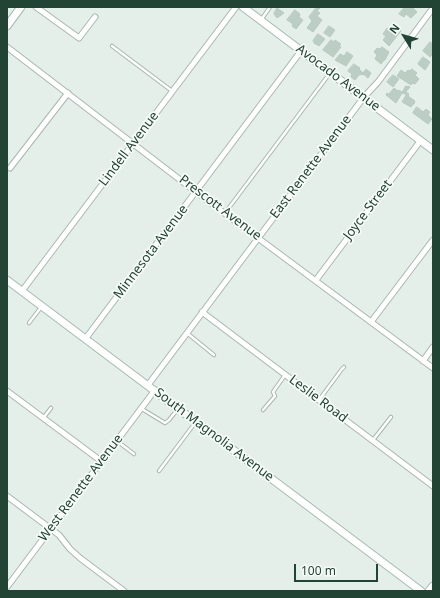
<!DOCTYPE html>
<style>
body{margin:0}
#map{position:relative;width:440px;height:598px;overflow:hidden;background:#e5efe9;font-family:"Noto Sans",sans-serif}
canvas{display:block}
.frame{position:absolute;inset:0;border:8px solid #214435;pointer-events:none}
.north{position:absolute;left:384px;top:16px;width:40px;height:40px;-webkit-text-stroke:3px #f6fbf8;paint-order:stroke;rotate:307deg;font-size:11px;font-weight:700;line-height:16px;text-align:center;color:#214435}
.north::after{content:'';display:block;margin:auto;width:14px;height:18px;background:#214435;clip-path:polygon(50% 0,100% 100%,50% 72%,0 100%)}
.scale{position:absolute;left:294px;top:564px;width:84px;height:18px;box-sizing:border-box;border:2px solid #214435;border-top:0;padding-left:5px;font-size:12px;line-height:14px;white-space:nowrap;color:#214435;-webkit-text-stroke:3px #f6fbf8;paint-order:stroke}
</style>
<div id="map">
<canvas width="440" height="598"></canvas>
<div class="frame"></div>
<div class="north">N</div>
<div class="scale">100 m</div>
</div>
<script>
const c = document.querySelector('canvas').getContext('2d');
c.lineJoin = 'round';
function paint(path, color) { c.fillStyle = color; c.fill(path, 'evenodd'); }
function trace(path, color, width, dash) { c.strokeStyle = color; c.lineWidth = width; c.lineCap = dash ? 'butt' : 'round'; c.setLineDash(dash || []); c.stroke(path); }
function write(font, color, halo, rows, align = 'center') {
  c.font = font + ' "Noto Sans",sans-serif'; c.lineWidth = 3.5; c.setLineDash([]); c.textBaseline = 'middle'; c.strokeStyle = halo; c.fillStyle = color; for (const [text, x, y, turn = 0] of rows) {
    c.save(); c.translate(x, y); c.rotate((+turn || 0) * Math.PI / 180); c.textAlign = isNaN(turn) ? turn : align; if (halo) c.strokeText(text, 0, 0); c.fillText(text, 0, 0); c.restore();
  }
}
const building = new Path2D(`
 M317,7H321L317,11L320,13L317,16L322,20L313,32L307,28L312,21L309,17Z
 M405,7H412L417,12L411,18L406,14L404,17L399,14Z
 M277,8L284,13L277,18L274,14Z
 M295,10L300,14L299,17L303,20L296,29L292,26L293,24L287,20Z
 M329,26L335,30L330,37L324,33Z
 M394,26L401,31L389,46L383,40L386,36L383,34L387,28L391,31Z
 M318,34L325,39L319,46L314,43V42L313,41Z
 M331,40L334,42L335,40L341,44L339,46L341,47L333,57L323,50Z
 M430,42L433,44V55H432L430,57L423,51Z
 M382,47L389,52L385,60H384L381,64L375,59L377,55L374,52L377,48L380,49Z
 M347,52L353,56L346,66L335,60L340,54L344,56Z
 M423,57L430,62L425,70L418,64Z
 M354,64L360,68L359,69L363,73L366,69L371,73L368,78L363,74L362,75L360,74L355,80L351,77L352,74L348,71Z
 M412,69L417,73L415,75L419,79L415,84L412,83L411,85L397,76L401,70L405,73L408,70L410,71Z
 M393,75L399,79L393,87L387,82Z
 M406,86L407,87L408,86L410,87L404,94L402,93L396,103L386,95L387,93L389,94L394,88L398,91L399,90L402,92Z
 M406,92L409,94L408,96L415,101L414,104H413L411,107L402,102L406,95L405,94Z
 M417,107L423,112L426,109L430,112L428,115L432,119L428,124L413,113Z`);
paint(building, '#bccec4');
trace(building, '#b6cabf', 1);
const service = new Path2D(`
 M261,20L270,7
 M112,46L172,91
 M225,213L330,73
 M29,323L42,306
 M187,333L214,355
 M319,400L342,369L344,367
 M142,409L165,423L169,420L177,410
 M263,410L275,396L273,392L285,375
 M44,417L51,408
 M373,440L391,417
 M117,441L134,454
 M159,471L195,423`);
const minor = new Path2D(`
 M36,7L79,38L95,17
 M7,47L196,192L433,368
 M10,168L68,93
 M316,280L421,140
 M22,291L236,7
 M202,312L433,486
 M371,322L433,240
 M86,338L301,51
 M423,361L433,347
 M148,385L364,97L378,82L433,8
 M7,391L101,461
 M7,496L59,535L70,549L80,558L124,591
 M7,587L155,390`);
const secondary = new Path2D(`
 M243,7L433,150
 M7,26L21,7
 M7,280L421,591
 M429,591L433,586`);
trace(service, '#a6b8af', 4.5);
trace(minor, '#a6b8af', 7);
trace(secondary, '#a2bcaf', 9);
trace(service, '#fff', 2.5);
trace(minor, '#fff', 5);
trace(secondary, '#fff', 7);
write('13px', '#214435', '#f6fbf8', [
 ["Avocado Avenue",338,78,37],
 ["Lindell Avenue",129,149,-53],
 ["East Renette Avenue",311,167,-53],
 ["Prescott Avenue",220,208,37],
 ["Joyce Street",368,210,-53],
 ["Minnesota Avenue",151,252,-53],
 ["Leslie Road",318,399,37],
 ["South Magnolia Avenue",214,435,37],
 ["West Renette Avenue",81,488,-53]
]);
</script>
